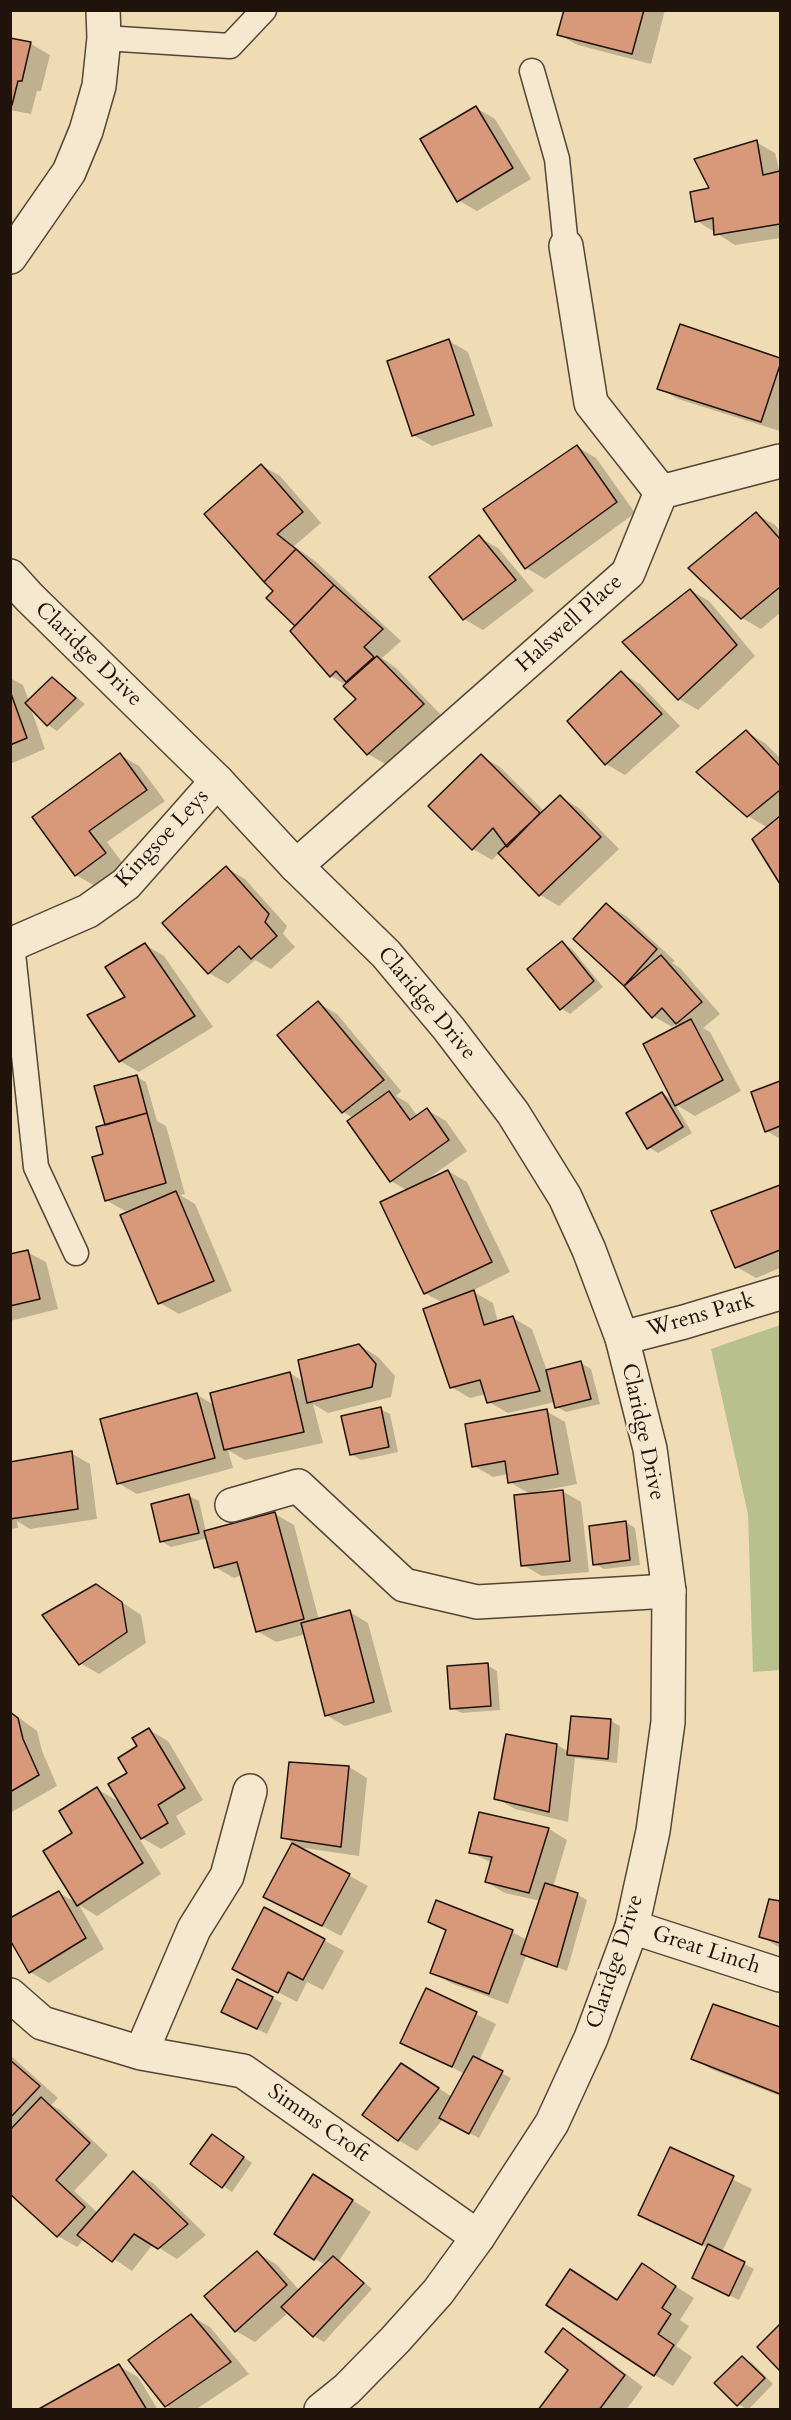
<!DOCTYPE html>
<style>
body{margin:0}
#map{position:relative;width:791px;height:2420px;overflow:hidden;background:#efdcb4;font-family:Cardo,serif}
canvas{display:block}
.frame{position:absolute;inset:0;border:12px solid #20130c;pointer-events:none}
</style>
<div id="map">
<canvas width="791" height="2420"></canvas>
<div class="frame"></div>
</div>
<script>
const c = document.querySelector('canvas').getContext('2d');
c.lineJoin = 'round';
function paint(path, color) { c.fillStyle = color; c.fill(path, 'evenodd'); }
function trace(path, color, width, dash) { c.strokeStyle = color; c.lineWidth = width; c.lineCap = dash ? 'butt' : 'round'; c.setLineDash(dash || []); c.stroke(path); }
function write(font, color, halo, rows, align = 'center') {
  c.font = font + ' Cardo,serif'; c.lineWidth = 5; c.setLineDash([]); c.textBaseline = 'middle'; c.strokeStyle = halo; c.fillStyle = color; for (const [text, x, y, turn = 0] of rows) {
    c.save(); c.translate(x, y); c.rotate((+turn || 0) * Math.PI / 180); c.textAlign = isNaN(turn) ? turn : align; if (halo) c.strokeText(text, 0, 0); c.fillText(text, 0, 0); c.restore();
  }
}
paint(new Path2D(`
 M780,1325V1670L753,1672L748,1514L711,1349Z`), '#b8c08e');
paint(new Path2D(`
 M565,10H665L651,64L578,45L559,35Z
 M10,39L31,44L50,55L41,91H37L31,114L10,110Z
 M476,108L495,119L531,179L477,211L458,200Z
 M756,142L775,153L780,173V238L735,245L697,221L711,190Z
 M681,326L780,360V431L678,399L659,388Z
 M449,341L468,352L493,426L432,446L413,435Z
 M577,447L596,458L635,513L545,579L526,568Z
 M261,465L280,476L321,523L294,546L315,561L401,641L382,658L396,668L442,716L387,765L368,754L336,719L358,699L346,685L331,676L275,591Z
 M756,514L775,525L780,531V613L761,629L742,618Z
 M479,537L498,548L534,591L483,630L464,619Z
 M690,590L709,601L755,656L698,710L679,699L624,642Z
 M621,673L640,684L680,726L625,775L606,764Z
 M10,678L23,685L29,701L53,679L85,704L57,731L48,725L30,706L45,749L10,764Z
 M746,732L765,743L780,758V881L754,839L768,828L748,816Z
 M120,755L139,766L165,801L107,842L124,865L95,886L76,875L34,817Z
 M481,756L500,767L544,811L560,797L579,808L619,849L559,906L540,895L500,854L507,845L492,860L473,849Z
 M226,868L245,879L287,926L283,934L295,947L271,969L255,960L228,984L209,973Z
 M607,905L626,916L675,961L672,963L680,968L720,1014L703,1028L710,1032L741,1091L695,1116L675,1104L692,1133L658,1153L648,1147L662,1093L673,1100L682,1026L677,1023L672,1027L653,1016L625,985L575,939Z
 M562,943L572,949L603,987L570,1014L561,1008Z
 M145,945L164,956L213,1027L139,1072L120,1061L128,997Z
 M318,1003L337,1014L401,1091L396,1096L408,1103L418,1117L427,1110L446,1121L467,1151L426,1180L448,1171L467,1182L510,1272L472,1291L493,1303L498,1322L513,1318L532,1329L547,1371L581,1363L591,1369L600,1404L566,1412L557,1407L555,1402L508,1413L489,1402L486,1394L470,1398L451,1387L443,1303L425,1293L408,1191L391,1181L353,1118L343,1112L279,1035Z
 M137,1077L146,1082L157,1121L166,1126L185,1194L180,1195L195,1204L232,1291L179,1314L160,1303L122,1216L139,1209L138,1207L125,1211L106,1200L105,1155L109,1125Z
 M780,1082V1139L767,1131L752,1093Z
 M780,1187V1268L756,1278L737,1267L713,1212Z
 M27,1252L46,1262L58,1309L10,1321V1256Z
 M359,1345L378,1357L395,1376L391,1397L328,1413L313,1404L323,1443L245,1460L228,1450L233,1468L137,1494L118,1483L196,1394L214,1405L290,1373L304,1382Z
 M380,1409L390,1414L398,1452L361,1460L351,1454Z
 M546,1411L565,1422L577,1484L536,1492V1494L562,1491L581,1502L589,1572L542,1576L523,1565L531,1495L510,1482L508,1474L493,1477L474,1466Z
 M71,1453L90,1464L97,1519L30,1529L17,1521L18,1528L10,1529V1463Z
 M189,1496L199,1501L206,1532L275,1514L294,1525L319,1620L350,1612L368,1623L392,1712L345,1726L326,1715L306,1634L276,1642L257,1631L242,1575L234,1578L215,1567L208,1538L171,1547L161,1541Z
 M626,1522L635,1528L640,1565L604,1569L595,1564Z
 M96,1585L141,1615L146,1643L99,1674L80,1663Z
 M487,1665L497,1671L500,1710L462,1713L452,1708Z
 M10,1711L37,1731L42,1751L57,1786L10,1813Z
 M611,1721L620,1726L617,1763L575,1758L568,1822L515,1809L496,1798L557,1745L569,1752Z
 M149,1730L168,1741L203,1800L176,1816L186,1834L161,1849L137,1835L161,1874L97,1916L79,1905L104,1949L49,1983L30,1972L59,1893L77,1903L74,1834L97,1789L121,1803L139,1747Z
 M349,1767L367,1778L359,1856L297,1847L368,1886L341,1936L265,1896L293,1843L282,1837Z
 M481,1814L549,1829L567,1840L553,1887L578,1895L587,1900L567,1971L526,1956L508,2004L451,1983L432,1972L447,1931L430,1921L512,1932L527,1940L541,1901L505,1893L486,1882L492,1863L470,1852Z
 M770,1900L780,1903V1948L761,1936Z
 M265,1909L344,1951L323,1990L307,1982L297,2002L253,1979Z
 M426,1990L496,2024L479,2061L511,2078L479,2138L443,2119L417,2151L398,2140L420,2076L452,2097L465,2074L402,2042Z
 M273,1998L282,2003L267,2034L232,2017Z
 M714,2006L780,2029V2096L711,2069L693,2058Z
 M10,2055L58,2098L51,2105L60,2110L108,2155L74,2191L98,2213L134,2173L153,2183L206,2235L177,2259L153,2244L132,2271L84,2239L77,2247L58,2236L10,2192Z
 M222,2142L252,2163L232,2192L223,2186Z
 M671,2149L752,2189L722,2252L754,2269L739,2300L704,2283L708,2248L640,2214Z
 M332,2187L371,2212L339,2261L372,2289L324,2342L314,2336L289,2312L255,2342L236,2331L257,2253L276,2264L300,2291L326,2265L315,2259Z
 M642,2265L694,2298L680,2320L689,2326L676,2346L692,2357L673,2386L655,2375L618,2301Z
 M191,2316L210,2327L249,2374L195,2410H173L166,2405Z
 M780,2326V2369L759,2347Z
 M564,2330L583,2341L643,2387L626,2410H540L570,2370Z
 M743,2358L752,2363L773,2384L748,2410L738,2404Z
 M119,2366L138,2377L158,2410H40Z`), '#0003');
const building = new Path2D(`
 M564,10H644L632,54L557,35Z
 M10,38L31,42L22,81H18L12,105L10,104Z
 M476,106L513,168L457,202L420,139Z
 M757,140L763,175L780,171V224L714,235L713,218L695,222L690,192L709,188L694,159Z
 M680,324L780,358V365L761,422L657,389Z
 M449,339L474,415L412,436L387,361Z
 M577,445L617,502L525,569L483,509Z
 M261,464L303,512L277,534L296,549L264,582L204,514Z
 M756,512L780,539V587L741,619L688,568Z
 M479,535L516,580L463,620L429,577Z
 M296,549L334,585L295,626L266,598L273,591L264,582Z
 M334,585L383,629L364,647L374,657L346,682L336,671L330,677L290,631Z
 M690,589L737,645L678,700L622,642Z
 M377,656L424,704L367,755L334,719L356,699L343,686Z
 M621,671L662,714L605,765L567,721Z
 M52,677L76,698L47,726L25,703Z
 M10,691L27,738L10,745Z
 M746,730L780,766V790L747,817L696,772Z
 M120,753L147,790L89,831L106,853L75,876L32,817Z
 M481,754L540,813L507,847L493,828L472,850L428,806Z
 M560,795L601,837L539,896L498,853Z
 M780,816V884L752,839Z
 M226,866L269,914L265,922L277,936L251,959L239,946L208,974L162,923Z
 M606,903L657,949L624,986L573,939Z
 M562,941L594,981L560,1010L527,969Z
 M145,943L195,1016L119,1062L87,1015L125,997L105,967Z
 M661,955L702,1002L676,1024L662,1008L652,1018L624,986Z
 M318,1001L384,1080L342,1113L277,1035Z
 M691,1019L723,1080L675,1106L643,1044Z
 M137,1075L147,1113L105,1125L94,1086Z
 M780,1081V1126L765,1132L751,1092Z
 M389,1091L410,1120L427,1108L449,1140L390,1182L347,1121Z
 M662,1092L683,1127L647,1149L626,1113Z
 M147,1113L166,1183L105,1201L92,1157L103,1154L96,1127Z
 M448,1170L492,1262L424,1294L380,1202Z
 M780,1185V1250L735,1268L711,1211Z
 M176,1191L214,1281L158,1304L120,1215Z
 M28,1250L40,1299L10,1306V1254Z
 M474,1290L484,1325L513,1316L540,1391L487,1403L480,1380L450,1388L423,1309Z
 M359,1344L376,1364L372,1387L307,1403L298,1360Z
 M581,1361L591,1399L555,1408L546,1370Z
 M290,1372L304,1432L224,1450L210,1393Z
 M197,1393L215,1458L117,1484L100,1419Z
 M381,1407L389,1447L350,1455L341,1416Z
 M547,1409L558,1474L508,1483L505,1461L472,1467L465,1424Z
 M72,1451L78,1509L10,1519V1462Z
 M563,1490L570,1561L521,1566L514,1495Z
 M189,1494L199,1533L160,1542L151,1504Z
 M275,1512L304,1619L256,1632L237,1562L214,1568L204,1531Z
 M626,1521L630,1560L593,1565L589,1526Z
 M96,1584L122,1602L127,1632L79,1665L42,1615Z
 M350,1610L374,1702L325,1716L301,1623Z
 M488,1663L491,1706L450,1709L447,1666Z
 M10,1712L18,1718L23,1739L39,1775L10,1792Z
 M571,1716L611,1719L608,1759L567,1755Z
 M149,1728L185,1788L158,1805L168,1823L141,1839L108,1784L127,1773L118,1758L137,1746L132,1738Z
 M506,1734L557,1744L549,1812L494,1799Z
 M289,1762L349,1766L341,1847L281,1838Z
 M97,1787L143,1863L77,1906L43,1851L72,1833L59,1811Z
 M479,1812L549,1828L529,1893L485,1882L492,1857L469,1853Z
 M292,1843L350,1874L322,1926L263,1897Z
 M545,1883L578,1893L557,1967L521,1954Z
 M59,1891L86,1938L29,1973L10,1940V1918Z
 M769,1899L780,1901V1943L759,1937Z
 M436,1900L513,1930L489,1994L430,1973L446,1930L428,1922Z
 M264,1907L325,1939L303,1980L288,1972L278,1993L232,1969Z
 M237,1979L273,1997L257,2029L221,2012Z
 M426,1988L477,2012L452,2067L400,2043Z
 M713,2004L780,2027V2094L691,2059Z
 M473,2056L503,2071L469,2134L439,2118Z
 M10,2060L40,2086L10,2118Z
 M401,2063L439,2088L398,2141L362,2115Z
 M41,2097L90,2143L56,2180L85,2207L57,2237L10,2194V2130Z
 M212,2134L244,2157L222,2188L190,2164Z
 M670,2147L734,2176L702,2245L638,2215Z
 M133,2171L188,2224L158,2249L134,2234L112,2262L77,2235Z
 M313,2174L353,2200L314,2260L274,2234Z
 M708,2244L745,2262L729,2296L692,2278Z
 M257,2251L287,2285L235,2332L204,2296Z
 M333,2256L364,2283L313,2337L281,2307Z
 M642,2263L676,2286L662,2308L671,2314L658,2334L674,2345L654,2376L546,2305L570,2269L617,2300Z
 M191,2314L231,2362L165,2407L128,2360Z
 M780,2324V2371L757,2347Z
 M563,2328L625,2375L599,2410H538L568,2370L545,2352Z
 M742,2356L765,2378L737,2406L714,2383Z
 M119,2364L147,2410H37Z`);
paint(building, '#d79979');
trace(building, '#20130c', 1.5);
const service = new Path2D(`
 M104,38L230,46L264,10
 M532,71L557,159L566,246
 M12,944L36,1167L76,1253`);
const minor = new Path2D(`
 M661,492L780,461
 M296,866L628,573L661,492L591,403L566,246
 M10,945L88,911L126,884L217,781
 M622,1338L684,1322L780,1293
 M232,1505L298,1486L404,1585L477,1602L669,1591
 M632,1927L780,1975
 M10,1995L42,2023L141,2053L243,2071L478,2237
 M141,2053L194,1929L227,1876L250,1791`);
const tertiary = new Path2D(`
 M10,257L69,172L86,131L99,86L104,38L103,10
 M10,576L29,597L217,781L296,866L386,954L449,1029L513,1113L565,1197L589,1250L622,1338L650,1449L669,1591L668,1722L653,1831L632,1927L591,2038L552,2123L478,2237L438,2292L395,2340L347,2389L321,2410`);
trace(service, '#544536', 27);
trace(minor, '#544536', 36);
trace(tertiary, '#544536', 36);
trace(service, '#f5e8ce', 24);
trace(minor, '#f5e8ce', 33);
trace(tertiary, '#f5e8ce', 33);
write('22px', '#20130c', '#f5e8ce', [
 ["Halswell Place",570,624,-42],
 ["Claridge Drive",88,655,44],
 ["Kingsoe Leys",163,839,-47],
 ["Claridge Drive",426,1004,50],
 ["Wrens Park",701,1316,-16],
 ["Claridge Drive",642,1432,78],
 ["Great Linch",706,1951,18],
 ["Claridge Drive",616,1962,-72],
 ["Simms Croft",318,2124,35]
]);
</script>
